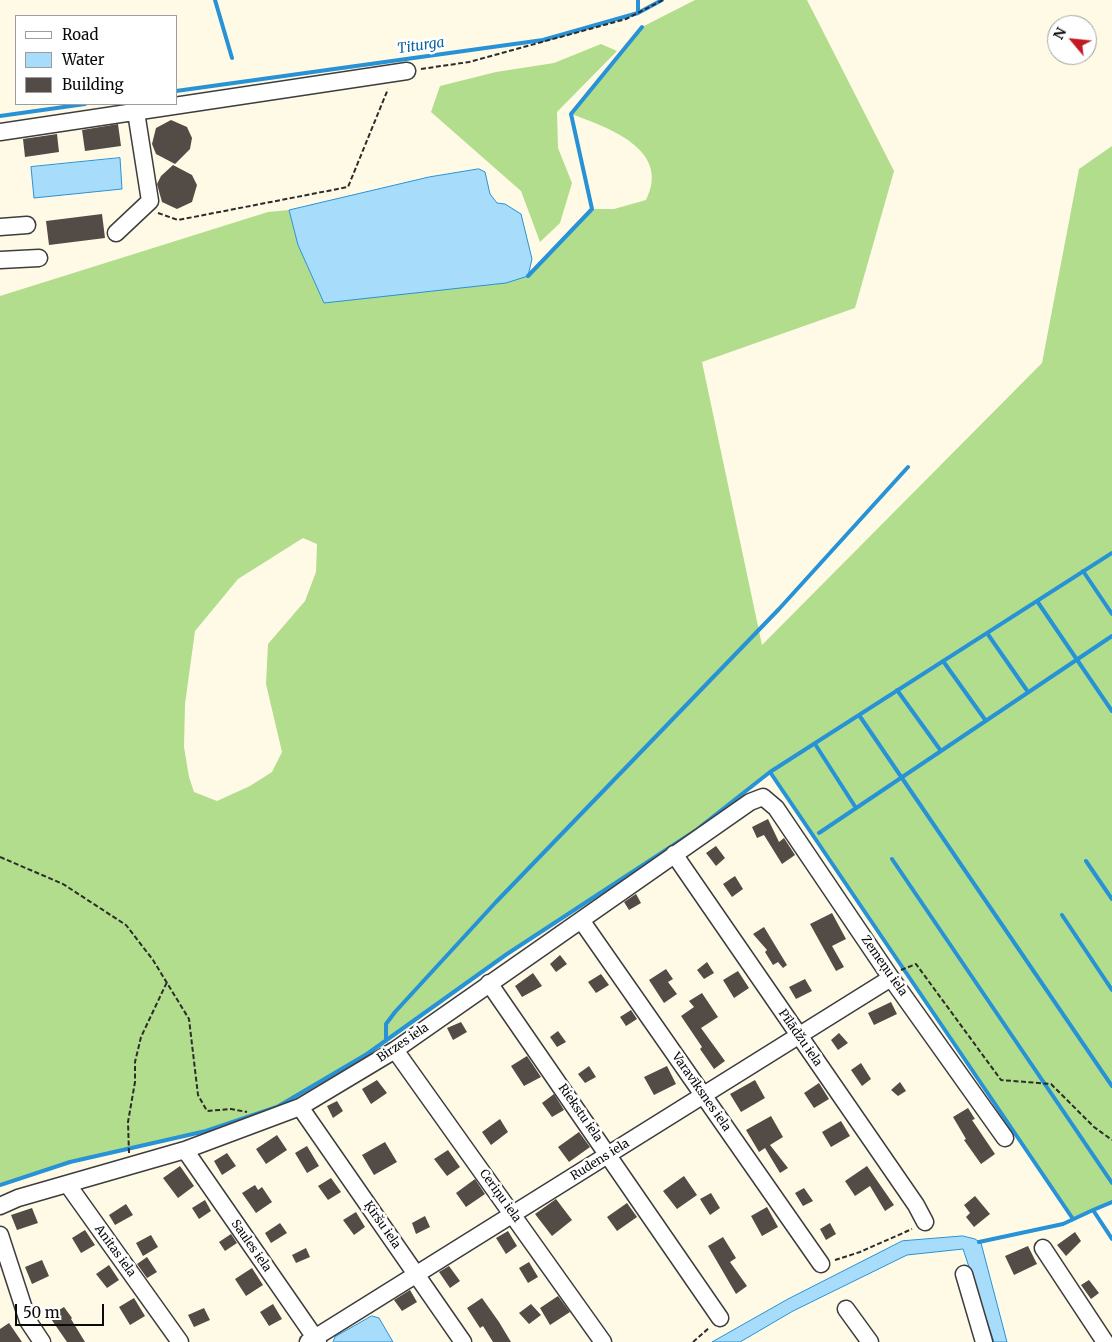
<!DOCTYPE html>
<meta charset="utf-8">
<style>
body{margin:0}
#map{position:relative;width:1112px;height:1342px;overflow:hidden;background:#fffae6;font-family:Merriweather,serif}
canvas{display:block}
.legend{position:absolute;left:15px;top:15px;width:162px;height:90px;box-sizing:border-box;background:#fff;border:1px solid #9d9d9d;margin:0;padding:6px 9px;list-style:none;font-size:15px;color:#0a0a0a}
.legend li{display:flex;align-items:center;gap:10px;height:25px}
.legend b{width:25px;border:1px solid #9d9d9d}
.north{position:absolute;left:1047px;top:15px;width:50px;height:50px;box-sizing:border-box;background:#fff;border:1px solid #9d9d9d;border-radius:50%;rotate:298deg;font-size:14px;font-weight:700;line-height:20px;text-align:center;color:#0a0a0a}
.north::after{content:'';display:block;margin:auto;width:18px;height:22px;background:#c31922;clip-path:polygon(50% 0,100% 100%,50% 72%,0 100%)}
.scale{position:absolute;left:15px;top:1304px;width:89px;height:22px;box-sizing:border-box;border:2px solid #0a0a0a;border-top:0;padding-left:6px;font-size:15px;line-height:18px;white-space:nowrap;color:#0a0a0a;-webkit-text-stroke:4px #fff;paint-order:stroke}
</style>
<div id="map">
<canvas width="1112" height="1342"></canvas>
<ul class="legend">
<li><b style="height:6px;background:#fff"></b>Road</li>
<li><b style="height:14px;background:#a7dcfb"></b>Water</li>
<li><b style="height:14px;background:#534b45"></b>Building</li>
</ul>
<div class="north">N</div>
<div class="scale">50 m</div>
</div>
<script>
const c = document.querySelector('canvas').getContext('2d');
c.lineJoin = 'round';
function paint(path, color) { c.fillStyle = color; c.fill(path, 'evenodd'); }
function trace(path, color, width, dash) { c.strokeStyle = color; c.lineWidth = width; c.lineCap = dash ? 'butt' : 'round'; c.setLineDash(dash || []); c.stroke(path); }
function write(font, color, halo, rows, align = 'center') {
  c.font = font + ' Merriweather,serif'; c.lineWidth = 5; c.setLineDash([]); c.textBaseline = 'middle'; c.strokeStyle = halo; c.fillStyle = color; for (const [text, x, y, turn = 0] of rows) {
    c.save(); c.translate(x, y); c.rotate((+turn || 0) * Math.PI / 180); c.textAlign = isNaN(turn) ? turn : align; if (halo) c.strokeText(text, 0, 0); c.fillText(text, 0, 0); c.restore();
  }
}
paint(new Path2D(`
 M695,0H807L894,171L855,308L702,362L762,645L1042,363L1079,169L1112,146V1201L1073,1219L770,772L695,831L507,954L367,1054L277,1107L206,1131L70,1162L0,1185V296L268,212L289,210L298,245L324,303L528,276L592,209H614L646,200C672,150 608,127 571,114L642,27ZM303,538L317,544L316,572L305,601L268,644L266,684L282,752L272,772L250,786L217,801L194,792L189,777L184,747L185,704L195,631L238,579Z
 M601,44L617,51L557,112L558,148L572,183L560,223L540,242L521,191L431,112L440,86L496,72L554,63Z`), '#b1dd8c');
const water = new Path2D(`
 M120,158L122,189L34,198L31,167Z
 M479,169L485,172L490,194L497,203L505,204L521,214L532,259L528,276L506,283L324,303L298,245L289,210L429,177Z
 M963,1236L975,1239L981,1243L1007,1342H994L963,1249L907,1255L793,1311L740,1342H712L788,1299L902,1241Z
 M372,1316L379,1318L393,1342H333L335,1337Z`);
paint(water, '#a7dcfb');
trace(water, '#2892d7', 1);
trace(new Path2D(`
 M215,0L232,58
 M638,0V13
 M176,91L543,40L638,13L662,0
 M0,116L85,104
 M528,276L592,209L571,114L642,27
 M1083,571L1112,614
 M1037,601L1112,711
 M987,633L1028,692
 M943,661L986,721
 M897,690L941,751
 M859,715L1112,1086
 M815,744L856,808
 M770,772L1112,553
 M819,833L1112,636
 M892,859L1112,1183
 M1086,861L1112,899
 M1062,915L1112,990
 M386,1041V1024L395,1012L496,902L779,609L908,467
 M0,1185L70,1162L206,1131L277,1107L367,1054L507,954L695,831L770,772L1073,1219
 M1093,1210L1112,1202
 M979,1242L1063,1224L1093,1210L1112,1239`), '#2892d7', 4);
paint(new Path2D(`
 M171,120L187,127L192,138L190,149L175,164L156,154L152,144L156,128Z
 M118,124L121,146L85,151L82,130Z
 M57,134L59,152L25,157L23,139Z
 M173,165L192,175L197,185L192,202L177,209L162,202L157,184L161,176Z
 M102,214L105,238L49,245L46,221Z
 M768,819L779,842L784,838L795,855L782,864L764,835L757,838L752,827Z
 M716,846L725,858L716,866L706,853Z
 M735,876L743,889L732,897L723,884Z
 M636,894L641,903L629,910L624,902Z
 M832,913L846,939L832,946L844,967L836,971L810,924Z
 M764,927L787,965L783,968L778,962L773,965L765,952L767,950L753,934Z
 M560,955L567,964L556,972L550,964Z
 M707,962L714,973L704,979L697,970Z
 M666,969L673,979L668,982L677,994L664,1003L649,980Z
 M738,971L749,988L734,998L723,980Z
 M533,973L542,986L522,997L515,986Z
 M601,974L609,985L596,993L588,982Z
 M805,979L812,991L796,999L789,987Z
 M702,993L718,1017L701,1028L725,1061L714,1069L700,1049L702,1047L681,1016L694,1007L689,1001Z
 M891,1002L897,1014L874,1025L868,1013Z
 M631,1010L637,1019L626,1026L620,1017Z
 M461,1022L467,1032L453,1040L447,1028Z
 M558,1031L566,1042L557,1047L550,1037Z
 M839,1033L848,1043L838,1050L831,1040Z
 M527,1056L541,1077L524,1086L511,1066Z
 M861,1063L871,1079L862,1086L851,1070Z
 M589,1066L596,1077L585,1083L578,1074Z
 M667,1066L676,1084L654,1095L644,1077Z
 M377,1080L387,1093L371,1104L362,1089Z
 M755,1080L765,1098L741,1112L730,1094Z
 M900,1082L906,1091L898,1096L891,1090Z
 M819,1083L829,1099L814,1108L804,1093Z
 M554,1094L564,1110L552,1117L542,1103Z
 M337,1101L343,1111L333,1118L327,1106Z
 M968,1108L975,1119L972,1120L995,1154L981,1164L964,1140L966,1139L953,1117Z
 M771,1116L783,1137L770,1145L788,1168L780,1173L765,1148L759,1152L746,1130Z
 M500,1119L508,1132L491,1145L482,1132Z
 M841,1121L850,1136L831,1147L822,1132Z
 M579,1132L590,1147L569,1162L558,1147Z
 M277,1135L287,1150L266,1164L256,1149Z
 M385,1142L397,1162L374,1175L362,1155Z
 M307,1146L319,1166L307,1173L295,1153Z
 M448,1150L460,1167L447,1176L434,1159Z
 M227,1153L236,1166L222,1175L214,1161Z
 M180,1166L194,1186L178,1198L163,1178Z
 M867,1166L894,1205L885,1211L870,1186L855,1196L845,1181Z
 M684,1176L697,1195L677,1209L663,1191Z
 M331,1178L341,1192L328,1200L318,1186Z
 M475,1179L485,1194L466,1207L456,1193Z
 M255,1185L258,1190L262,1187L272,1202L256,1213L242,1193Z
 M804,1188L813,1201L803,1206L795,1193Z
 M711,1193L720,1208L710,1215L700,1199Z
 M975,1196L990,1214L974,1227L966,1217L970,1213L964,1205Z
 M556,1199L572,1220L552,1236L535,1214Z
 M205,1200L211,1211L199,1219L192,1208Z
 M627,1203L637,1217L617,1231L607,1217Z
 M126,1204L133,1215L115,1225L109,1215Z
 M767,1207L778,1227L762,1236L751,1216Z
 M32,1208L38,1223L17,1230L11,1215Z
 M356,1212L365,1227L354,1235L343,1220Z
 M425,1216L430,1227L416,1234L412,1223Z
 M280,1223L287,1233L271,1243L265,1233Z
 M830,1223L836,1234L826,1240L820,1229Z
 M85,1230L95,1245L81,1253L72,1238Z
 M508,1231L517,1246L506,1254L496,1238Z
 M1075,1232L1081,1241L1066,1256L1057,1245Z
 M231,1234L237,1243L225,1251L219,1242Z
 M151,1235L158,1247L143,1256L136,1243Z
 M723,1237L736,1258L730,1262L747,1286L736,1294L708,1246Z
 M1028,1246L1037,1264L1014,1275L1005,1256Z
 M306,1248L310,1257L296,1263L292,1255Z
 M147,1257L157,1272L147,1278L137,1264Z
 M42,1260L49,1276L32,1284L25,1267Z
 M529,1262L538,1277L528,1283L519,1268Z
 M109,1265L119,1280L107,1288L96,1274Z
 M449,1266L460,1281L450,1288L439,1272Z
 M252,1268L263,1285L246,1296L235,1279Z
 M1089,1280L1099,1293L1091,1299L1081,1285Z
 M410,1290L417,1302L402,1311L394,1300Z
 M558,1296L570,1312L550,1325L540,1308Z
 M134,1298L145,1316L130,1325L119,1307Z
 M482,1298L499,1322L511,1342H493L483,1326L480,1328L467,1308Z
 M273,1304L282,1319L269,1326L260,1312Z
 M531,1304L541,1315L529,1324L519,1313Z
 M64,1307L72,1318L71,1319L85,1342H67L49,1316Z
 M204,1308L210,1320L194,1327L188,1315Z
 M9,1323L22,1342H0V1329Z`), '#534b45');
const minor = new Path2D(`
 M0,132L407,71
 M0,227L27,225
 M116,233L150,201L136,112
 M0,260L39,258
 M674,854L916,1205L925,1222
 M581,920L821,1264
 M489,983L720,1318
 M395,1050L603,1342
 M300,1107L463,1342
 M185,1150L318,1342
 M68,1185L180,1342
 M0,1206L18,1198L185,1150L300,1107L395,1050L750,802L763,797L776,808L891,978L1005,1138
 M0,1235L28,1321L42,1342
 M1043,1248L1105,1342
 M964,1274L984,1342
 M846,1309L870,1342
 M308,1342L891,978`);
trace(minor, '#3d3d3d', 19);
trace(new Path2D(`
 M421,69L469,62L626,19L663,0
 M158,213L178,220L348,187L388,89
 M0,857L63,884L126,925L153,960L189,1019L198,1095L207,1111L231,1109L247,1112
 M901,970L916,964L1001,1080L1051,1084L1094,1127L1112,1140
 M129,1153L128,1122L135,1082V1062L141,1037L167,982
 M835,1260L860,1252L912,1229
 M693,1342L709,1328`), '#2c2c2c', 2, [5, 2.5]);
trace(minor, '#fff', 16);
write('12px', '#0a0a0a', '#fff', [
 ["Zemeņu iela",884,966,55],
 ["Pīlādžu iela",800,1038,55],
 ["Birzes iela",403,1043,-34],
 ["Varavīksnes iela",701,1092,55],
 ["Riekstu iela",580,1113,55],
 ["Rudens iela",600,1160,-32],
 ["Ceriņu iela",500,1196,54],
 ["Ķiršu iela",382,1225,55],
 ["Saules iela",251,1246,55],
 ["Anitas iela",115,1251,54]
]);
write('italic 14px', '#0c62a3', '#fff', [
 ["Titurga",421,46,-8]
]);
</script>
